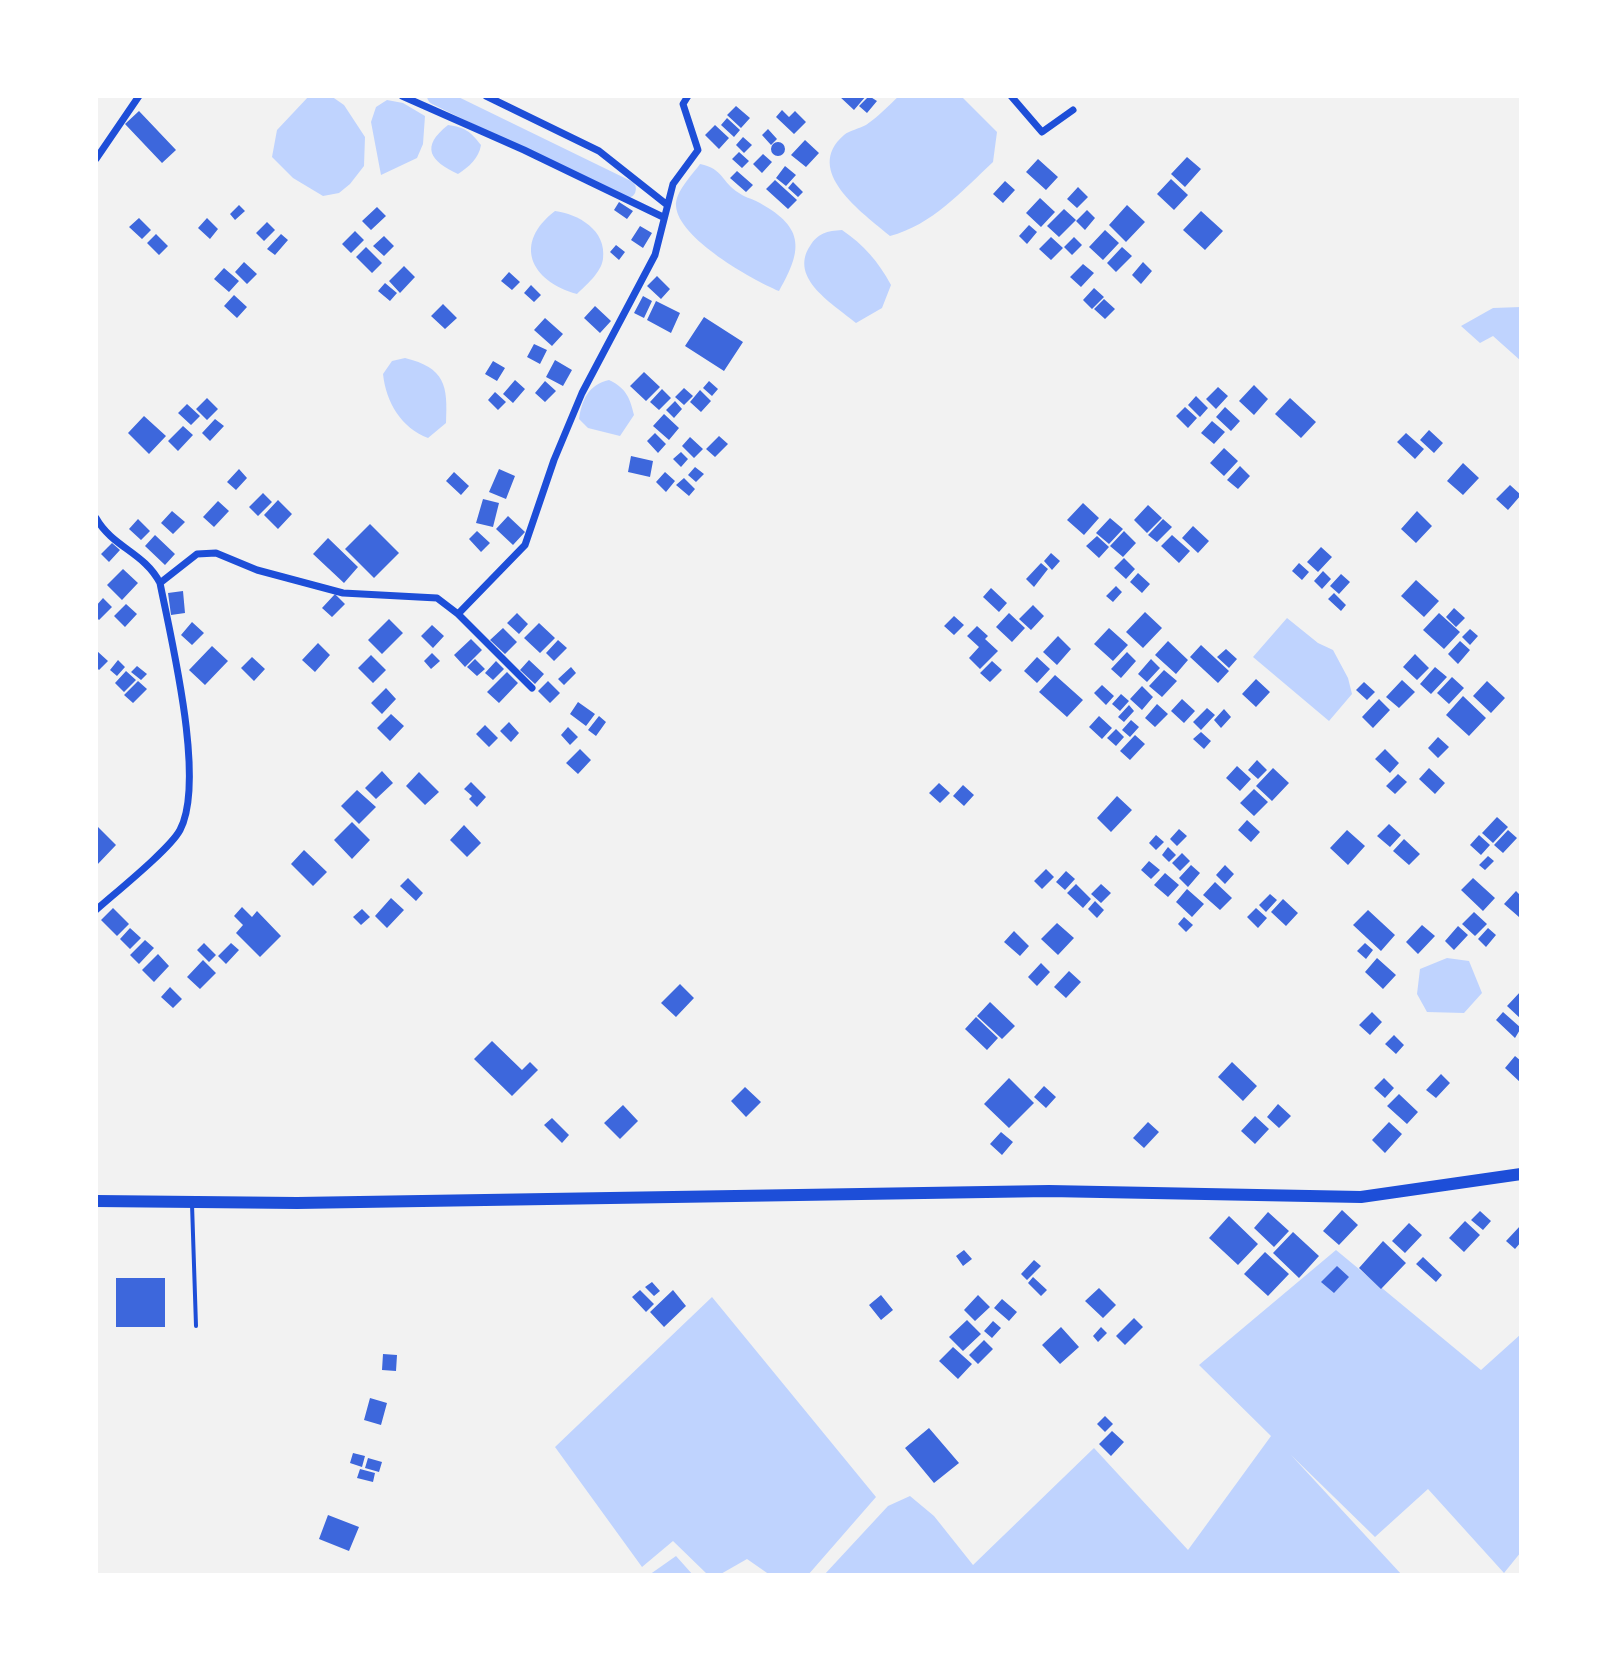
<!DOCTYPE html>
<style>
body{margin:0}
#map{position:relative;width:1617px;height:1671px;overflow:hidden;background:#f2f2f2;font-family:"Crimson Pro",serif}
canvas{display:block}
.frame{position:absolute;inset:0;border:98px solid #fff;pointer-events:none}
</style>
<div id="map">
<canvas width="1617" height="1671"></canvas>
<div class="frame"></div>
</div>
<script>
const c = document.querySelector('canvas').getContext('2d');
c.lineJoin = 'round';
function paint(path, color) { c.fillStyle = color; c.fill(path, 'evenodd'); }
function trace(path, color, width, dash) { c.strokeStyle = color; c.lineWidth = width; c.lineCap = dash ? 'butt' : 'round'; c.setLineDash(dash || []); c.stroke(path); }
paint(new Path2D(`
 M309,96H331L344,105L365,137L364,166L350,184L339,193L323,196L293,178L272,157L277,130Z
 M899,96H961L997,132L993,162C962,191 932,225 890,236C863,213 802,171 844,135C850,130 859,129 866,125C878,117 888,106 899,96Z
 M387,100L403,103L425,116L423,144L417,158L381,175L371,122L376,107Z
 M448,125C465,127 471,132 481,145C479,158 469,167 458,174C430,161 420,147 448,125Z
 M700,164C724,169 721,182 739,193C744,197 750,198 756,201C804,226 804,248 779,291C752,280 678,238 676,206C675,192 692,175 700,164Z
 M555,211C578,214 607,230 603,259C601,273 586,285 577,294C530,281 513,243 555,211Z
 M842,230C864,245 878,261 891,285L882,308L856,323C835,305 788,279 810,246C818,233 827,231 842,230Z
 M1521,307V361L1493,336L1480,343L1461,326L1493,308Z
 M405,358C445,368 448,385 446,423L428,438C401,428 386,402 383,374L392,361Z
 M609,380C626,388 630,398 634,415L620,436L588,428L579,419C582,400 588,385 609,380Z
 M1287,618L1318,643L1333,650L1348,678L1352,694L1329,721L1253,657Z
 M1447,958L1469,961L1482,993L1464,1013L1427,1012L1417,994L1420,969Z
 M1336,1250L1481,1370L1521,1334V1552L1504,1573L1428,1489L1375,1537L1291,1455L1402,1575H824L888,1506L910,1496L934,1516L973,1565L1094,1448L1188,1550L1271,1436L1199,1365Z
 M712,1297L876,1497L808,1575H770L747,1559L719,1575H708L673,1541L642,1567L555,1447Z
 M676,1556L693,1575H649Z`), '#bfd3fe');
trace(new Path2D(`
 M436,96L627,189`), '#bfd3fe', 18);
paint(new Path2D(`
 M839,96H866L854,110Z
 M869,96L877,101L867,113L859,106Z
 M736,106L750,118L741,128L727,115Z
 M782,110L789,117L795,111L806,122L794,134L776,117Z
 M139,111L176,150L162,163L125,124Z
 M727,118L740,130L734,137L721,125Z
 M715,125L729,138L719,149L705,135Z
 M768,129L777,139L771,145L762,135Z
 M743,137L752,145L744,153L736,145Z
 M805,140L819,153L806,167L791,155Z
 M771 149a7 7 0 1 1 14 0a7 7 0 1 1-14 0Z
 M739,152L749,161L742,168L732,159Z
 M763,154L772,162L762,173L753,164Z
 M1187,157L1201,169L1185,187L1171,174Z
 M1038,159L1058,177L1046,190L1026,172Z
 M785,166L796,175L786,186L776,178Z
 M737,171L753,185L746,192L730,178Z
 M1171,179L1188,195L1174,210L1157,194Z
 M775,180L797,200L788,209L766,189Z
 M1005,181L1015,190L1003,203L993,194Z
 M793,182L803,192L798,197L788,188Z
 M1078,187L1088,197L1077,208L1067,199Z
 M1040,198L1055,212L1041,227L1026,213Z
 M619,202L633,211L627,219L614,210Z
 M239,205L245,211L235,220L230,214Z
 M1127,205L1145,222L1126,242L1109,225Z
 M377,207L386,216L371,230L362,221Z
 M1064,209L1076,220L1059,237L1047,226Z
 M1087,210L1095,218L1085,230L1076,221Z
 M1201,211L1223,231L1205,250L1183,230Z
 M139,218L151,230L142,239L129,227Z
 M207,218L218,229L210,239L198,228Z
 M267,222L275,230L264,241L256,233Z
 M1029,225L1037,232L1027,244L1019,236Z
 M640,226L652,233L643,248L631,240Z
 M1105,230L1119,243L1103,260L1089,247Z
 M355,231L364,240L351,253L342,244Z
 M156,234L168,246L159,255L147,243Z
 M281,234L288,240L275,255L267,249Z
 M384,236L394,246L384,256L373,246Z
 M1051,237L1063,248L1051,260L1039,249Z
 M1074,237L1082,245L1072,255L1064,247Z
 M616,245L625,252L619,260L610,252Z
 M366,247L382,263L372,273L356,257Z
 M1122,247L1132,256L1116,272L1107,263Z
 M244,262L257,274L247,284L235,272Z
 M1143,262L1152,271L1141,284L1132,275Z
 M1083,264L1094,273L1081,287L1070,277Z
 M404,266L415,277L400,293L389,281Z
 M224,268L239,281L229,292L214,279Z
 M509,272L520,282L512,290L501,281Z
 M657,276L670,289L661,299L647,286Z
 M385,283L397,293L390,301L378,291Z
 M531,285L541,295L534,302L524,293Z
 M1094,288L1104,297L1092,309L1083,300Z
 M234,295L247,307L237,318L224,306Z
 M643,296L652,301L644,318L634,313Z
 M1104,299L1115,309L1105,319L1094,309Z
 M656,301L680,313L671,333L647,320Z
 M443,304L457,318L445,329L431,316Z
 M595,306L611,321L600,333L584,318Z
 M704,317L743,342L724,371L685,346Z
 M545,318L563,334L552,346L534,330Z
 M534,344L547,350L540,364L527,357Z
 M555,360L572,370L563,386L546,377Z
 M493,361L505,368L497,381L485,374Z
 M644,372L660,387L646,401L630,386Z
 M515,380L525,389L513,403L503,394Z
 M545,381L556,391L545,402L535,393Z
 M709,381L718,389L712,396L703,388Z
 M1254,385L1268,399L1254,415L1239,401Z
 M1218,387L1228,396L1216,409L1206,399Z
 M684,388L693,396L684,405L675,397Z
 M662,389L671,398L659,410L650,402Z
 M700,390L711,401L701,412L690,402Z
 M495,392L506,402L498,410L488,400Z
 M1196,396L1208,408L1200,417L1188,405Z
 M207,398L218,409L207,420L196,409Z
 M1290,398L1316,422L1301,438L1275,414Z
 M675,401L682,409L674,418L666,410Z
 M187,404L200,416L191,425L178,413Z
 M1185,407L1197,418L1188,428L1176,416Z
 M1225,407L1240,421L1231,431L1216,417Z
 M664,414L679,428L669,440L653,426Z
 M144,416L166,436L149,454L128,433Z
 M215,419L224,426L210,441L202,433Z
 M1212,421L1225,432L1214,444L1201,433Z
 M183,426L193,435L178,451L168,441Z
 M1429,430L1443,443L1434,453L1420,440Z
 M655,433L666,444L658,453L647,441Z
 M1406,433L1424,449L1415,459L1397,442Z
 M719,436L728,444L715,457L706,449Z
 M690,437L703,449L694,458L682,446Z
 M1224,448L1238,461L1224,476L1210,463Z
 M681,452L688,459L681,467L673,459Z
 M631,456L653,461L650,477L628,472Z
 M1463,463L1479,478L1463,495L1447,481Z
 M1240,466L1250,476L1238,489L1227,480Z
 M695,467L704,474L696,482L688,475Z
 M239,469L247,478L236,490L227,482Z
 M499,469L515,476L506,499L489,492Z
 M454,472L469,486L461,495L446,481Z
 M665,472L675,481L666,492L656,482Z
 M684,478L695,489L689,496L676,485Z
 M1510,485L1521,495L1508,510L1496,499Z
 M263,493L272,502L258,516L249,507Z
 M483,499L499,503L493,527L476,523Z
 M278,500L292,514L278,529L264,515Z
 M218,501L229,511L214,527L203,517Z
 M1083,503L1099,518L1084,535L1067,520Z
 M1148,505L1162,518L1147,533L1134,520Z
 M172,511L185,522L173,534L161,523Z
 M1417,511L1432,526L1416,543L1401,529Z
 M508,516L525,532L513,545L496,529Z
 M1110,518L1123,529L1109,544L1096,533Z
 M138,519L150,531L141,540L129,529Z
 M1163,519L1172,527L1157,542L1148,535Z
 M370,524L399,553L374,578L345,549Z
 M1193,526L1209,541L1198,553L1182,538Z
 M477,531L490,543L481,552L469,539Z
 M1124,531L1136,543L1123,557L1110,546Z
 M155,535L175,554L165,565L145,546Z
 M1172,535L1190,551L1179,563L1161,546Z
 M1097,536L1109,547L1099,558L1086,546Z
 M328,538L358,567L344,583L313,554Z
 M112,543L120,550L109,562L101,554Z
 M1321,547L1332,557L1318,572L1307,562Z
 M1051,553L1060,561L1052,570L1044,561Z
 M1124,558L1135,569L1126,579L1114,568Z
 M1041,563L1048,569L1034,587L1026,579Z
 M1299,563L1309,572L1302,580L1292,571Z
 M123,569L138,583L122,600L107,585Z
 M1323,571L1331,579L1322,589L1314,581Z
 M1138,573L1150,584L1142,593L1130,582Z
 M1341,574L1350,582L1339,594L1330,586Z
 M1416,580L1439,601L1424,617L1401,596Z
 M1116,586L1122,592L1113,602L1106,596Z
 M991,588L1007,603L999,612L983,597Z
 M183,591L185,613L171,615L168,593Z
 M1334,593L1346,605L1341,611L1328,599Z
 M335,594L345,604L332,617L322,608Z
 M103,598L112,607L99,620L96,617V606Z
 M126,604L137,614L125,627L114,616Z
 M1033,605L1044,616L1031,630L1019,619Z
 M1454,608L1465,618L1456,627L1446,617Z
 M1145,612L1162,628L1143,648L1126,632Z
 M517,613L528,624L519,634L507,623Z
 M1009,613L1025,628L1012,642L996,627Z
 M1439,613L1460,632L1444,649L1423,630Z
 M954,616L964,625L954,635L944,626Z
 M389,619L403,633L382,654L368,640Z
 M192,622L204,633L192,645L181,635Z
 M539,623L555,638L540,653L524,638Z
 M432,625L444,636L433,648L421,636Z
 M977,626L988,636L985,639L998,651L980,669L969,658L979,647L967,636Z
 M503,628L517,642L505,654L490,640Z
 M1109,628L1128,645L1113,661L1094,644Z
 M1470,629L1478,636L1470,645L1462,637Z
 M1058,636L1071,649L1057,665L1043,652Z
 M471,639L482,650L465,667L454,655Z
 M558,640L567,648L554,661L546,653Z
 M1168,641L1188,660L1176,674L1155,655Z
 M1460,641L1470,650L1458,664L1448,654Z
 M318,643L330,655L315,672L302,660Z
 M1201,645L1229,671L1218,683L1190,657Z
 M212,646L228,661L205,685L189,670Z
 M1226,649L1237,659L1229,668L1217,657Z
 M97,651L108,661L99,670L96,667Z
 M1127,652L1136,661L1121,678L1111,669Z
 M432,653L440,661L431,669L424,661Z
 M1415,654L1429,668L1417,680L1403,667Z
 M371,655L386,670L373,683L358,668Z
 M252,657L265,669L254,681L241,668Z
 M1037,657L1050,669L1037,683L1024,671Z
 M475,659L485,669L477,676L467,667Z
 M1151,659L1160,668L1147,682L1138,674Z
 M118,660L125,667L117,676L110,670Z
 M529,660L544,674L535,684L520,670Z
 M496,661L504,669L493,680L485,673Z
 M992,661L1002,670L990,682L980,673Z
 M137,666L147,674L141,680L131,672Z
 M571,667L576,673L564,685L558,679Z
 M1435,667L1447,677L1431,694L1420,684Z
 M1164,670L1177,681L1162,697L1149,686Z
 M126,671L136,680L124,692L115,683Z
 M507,672L518,683L499,703L487,692Z
 M1055,675L1083,700L1067,717L1039,692Z
 M1452,677L1464,688L1449,704L1437,693Z
 M1256,679L1270,692L1256,707L1242,694Z
 M1402,680L1415,692L1399,708L1386,697Z
 M138,681L147,689L133,703L124,695Z
 M548,681L560,693L550,703L538,691Z
 M1487,681L1505,698L1491,713L1473,696Z
 M1364,682L1375,692L1367,700L1356,690Z
 M1102,685L1114,696L1106,705L1094,693Z
 M1142,686L1153,697L1142,710L1130,699Z
 M386,688L396,699L382,714L371,703Z
 M1121,694L1129,701L1120,711L1112,704Z
 M1463,696L1486,718L1469,736L1446,715Z
 M1182,699L1195,711L1184,723L1171,711Z
 M1379,699L1390,710L1373,728L1362,717Z
 M578,702L595,714L586,726L570,714Z
 M1157,704L1168,714L1155,727L1145,718Z
 M1129,705L1134,711L1124,722L1118,717Z
 M1207,708L1215,715L1201,730L1193,722Z
 M1224,709L1231,717L1221,728L1214,720Z
 M391,714L404,726L390,741L377,728Z
 M599,716L606,722L596,736L588,730Z
 M1099,716L1112,728L1102,739L1089,727Z
 M1131,720L1139,727L1130,737L1122,730Z
 M509,722L519,733L511,742L500,731Z
 M485,725L498,738L489,747L476,734Z
 M568,727L578,737L570,745L561,735Z
 M1116,729L1124,737L1116,746L1107,738Z
 M1201,732L1211,741L1204,749L1193,739Z
 M1135,735L1145,744L1130,760L1120,751Z
 M1438,737L1449,747L1438,758L1428,748Z
 M580,749L591,760L578,774L566,763Z
 M1385,749L1399,763L1390,773L1375,759Z
 M1257,760L1267,770L1258,779L1248,770Z
 M1237,766L1251,779L1240,791L1226,778Z
 M1273,768L1289,783L1272,801L1256,786Z
 M1429,768L1445,783L1435,794L1419,779Z
 M382,771L393,783L376,799L365,788Z
 M419,772L439,792L425,805L406,786Z
 M1398,774L1407,782L1395,794L1386,786Z
 M471,782L486,797L477,807L469,799L472,796L464,789Z
 M939,783L950,793L940,803L929,793Z
 M963,785L974,795L964,806L953,796Z
 M1254,789L1268,802L1254,816L1240,803Z
 M357,790L376,807L359,824L341,806Z
 M1117,796L1132,810L1111,832L1097,818Z
 M1497,817L1508,827L1493,843L1482,833Z
 M1247,820L1260,832L1251,842L1238,830Z
 M352,822L370,840L352,859L334,840Z
 M1389,824L1401,835L1390,847L1377,836Z
 M96,825L116,845L96,866Z
 M464,825L481,843L467,857L450,840Z
 M1179,829L1187,836L1177,846L1170,839Z
 M1347,830L1365,846L1348,865L1330,848Z
 M1508,830L1517,838L1503,853L1494,845Z
 M1156,835L1164,842L1156,850L1149,843Z
 M1479,835L1490,845L1481,855L1470,845Z
 M1404,839L1420,854L1409,865L1393,851Z
 M1168,847L1176,855L1169,862L1162,855Z
 M304,850L327,872L313,886L291,864Z
 M1182,853L1190,861L1180,871L1172,863Z
 M1488,856L1494,861L1485,870L1479,865Z
 M1149,861L1160,870L1151,879L1141,870Z
 M1191,865L1200,873L1188,887L1179,878Z
 M1225,865L1234,874L1225,884L1216,875Z
 M1046,869L1054,877L1042,889L1034,881Z
 M1066,871L1075,879L1065,890L1056,882Z
 M1165,873L1179,885L1168,897L1154,885Z
 M408,878L423,893L416,901L400,886Z
 M1473,878L1495,898L1483,911L1461,890Z
 M1215,882L1232,898L1220,910L1203,895Z
 M1076,884L1091,899L1083,908L1067,893Z
 M1101,884L1111,893L1101,903L1091,894Z
 M1187,889L1204,904L1192,917L1176,902Z
 M1516,891L1521,896L1519,917L1504,904Z
 M1270,894L1277,900L1266,912L1259,905Z
 M391,898L404,910L387,928L375,916Z
 M1283,899L1298,913L1286,926L1271,912Z
 M1095,901L1104,910L1097,918L1088,909Z
 M242,907L252,917L257,911L281,936L260,957L236,933L243,925L234,916Z
 M113,908L129,924L117,936L101,920Z
 M1256,908L1267,918L1258,928L1247,917Z
 M362,909L370,917L361,925L353,917Z
 M1368,910L1395,935L1381,951L1353,925Z
 M1474,912L1487,924L1475,936L1462,924Z
 M1184,917L1193,925L1186,932L1178,924Z
 M1057,923L1074,938L1058,955L1041,939Z
 M1422,925L1435,936L1418,954L1406,942Z
 M1458,926L1468,935L1454,950L1445,941Z
 M130,928L141,938L130,949L120,939Z
 M1488,928L1496,935L1486,947L1478,939Z
 M1014,931L1029,946L1020,956L1004,942Z
 M145,940L154,948L139,964L130,955Z
 M204,943L216,955L209,962L197,950Z
 M231,943L239,950L226,964L218,956Z
 M1365,943L1373,950L1366,959L1357,951Z
 M158,954L169,966L154,982L142,970Z
 M1377,958L1396,975L1383,989L1365,972Z
 M203,960L216,973L200,989L187,977Z
 M1041,963L1050,972L1037,986L1028,977Z
 M1069,971L1081,982L1066,998L1054,987Z
 M680,984L694,998L676,1017L661,1003Z
 M170,987L182,999L173,1008L161,997Z
 M1521,991V1019L1507,1006Z
 M990,1002L1015,1026L1002,1039L977,1016Z
 M1372,1012L1382,1022L1370,1035L1359,1025Z
 M1503,1012L1521,1028L1515,1038L1496,1020Z
 M976,1017L998,1038L987,1050L965,1029Z
 M1394,1035L1404,1045L1396,1054L1385,1044Z
 M492,1041L522,1070L530,1062L538,1070L512,1096L474,1059Z
 M1515,1056L1521,1061V1083L1505,1068Z
 M1232,1062L1257,1086L1243,1101L1218,1077Z
 M1441,1074L1450,1083L1436,1098L1426,1090Z
 M1009,1078L1034,1103L1009,1128L984,1104Z
 M1384,1078L1394,1088L1385,1098L1374,1088Z
 M1044,1086L1056,1097L1046,1108L1034,1097Z
 M745,1087L761,1102L746,1117L731,1101Z
 M1399,1094L1418,1112L1407,1124L1387,1106Z
 M1278,1104L1291,1116L1279,1128L1267,1117Z
 M623,1105L638,1121L620,1139L604,1123Z
 M1255,1116L1269,1129L1255,1144L1241,1131Z
 M552,1118L569,1135L562,1143L544,1125Z
 M1148,1122L1159,1132L1144,1148L1133,1138Z
 M1389,1122L1402,1134L1385,1153L1372,1140Z
 M1001,1132L1013,1142L1002,1155L990,1144Z
 M1342,1210L1358,1225L1339,1245L1323,1231Z
 M1480,1211L1491,1221L1483,1230L1471,1220Z
 M1268,1212L1289,1231L1274,1247L1254,1228Z
 M1229,1216L1258,1244L1238,1265L1209,1238Z
 M1465,1221L1480,1235L1464,1252L1449,1238Z
 M1409,1223L1422,1235L1405,1253L1392,1241Z
 M1521,1225V1242L1515,1249L1506,1241Z
 M1293,1232L1319,1256L1299,1278L1273,1253Z
 M1383,1241L1406,1263L1381,1289L1359,1268Z
 M964,1250L972,1259L963,1266L956,1256Z
 M1265,1252L1289,1274L1268,1296L1244,1274Z
 M1423,1257L1442,1275L1436,1282L1416,1264Z
 M1034,1260L1041,1266L1027,1280L1021,1274Z
 M1337,1266L1349,1277L1334,1293L1321,1282Z
 M1033,1277L1047,1290L1041,1296L1028,1283Z
 M116,1278H165V1327H116Z
 M652,1282L660,1291L654,1296L645,1287Z
 M1099,1288L1116,1305L1103,1318L1085,1301Z
 M640,1290L654,1304L646,1312L632,1297Z
 M673,1290L686,1306L664,1327L650,1312Z
 M881,1295L893,1310L881,1320L869,1305Z
 M978,1295L990,1307L975,1321L964,1310Z
 M1002,1299L1017,1312L1009,1321L994,1308Z
 M1134,1318L1143,1327L1125,1345L1116,1336Z
 M967,1320L981,1334L963,1351L949,1337Z
 M993,1321L1001,1328L992,1338L984,1331Z
 M1061,1327L1079,1347L1060,1364L1042,1345Z
 M1101,1327L1107,1333L1098,1342L1093,1336Z
 M984,1340L993,1349L978,1364L969,1355Z
 M953,1347L972,1364L958,1379L939,1361Z
 M383,1354L397,1355L396,1371L382,1370Z
 M370,1398L387,1403L381,1425L364,1420Z
 M1105,1416L1113,1424L1105,1432L1097,1424Z
 M929,1428L959,1463L934,1483L905,1448Z
 M1112,1431L1124,1442L1111,1456L1099,1444Z
 M353,1453L365,1456L362,1467L350,1463Z
 M368,1458L382,1462L379,1472L365,1468Z
 M360,1469L375,1473L373,1482L357,1478Z
 M328,1515L359,1527L349,1551L319,1539Z`), '#3d67dc');
trace(new Path2D(`
 M192,1204L196,1326`), '#1d4ed8', 4);
trace(new Path2D(`
 M402,96L524,150L663,217
 M486,96L599,151L666,204
 M1011,96L1042,132L1073,110
 M96,159L139,96
 M96,518C113,548 144,552 160,583C171,639 206,781 180,830C170,849 115,893 96,910
 M160,583L197,554L216,553L257,570L343,593L437,598L458,614L532,688
 M458,614L525,545L554,460L582,393L655,255L673,184L698,150L683,104L688,96`), '#1d4ed8', 7);
trace(new Path2D(`
 M96,1201L297,1203L1049,1191L1361,1197L1521,1174`), '#1d4ed8', 12);
</script>
